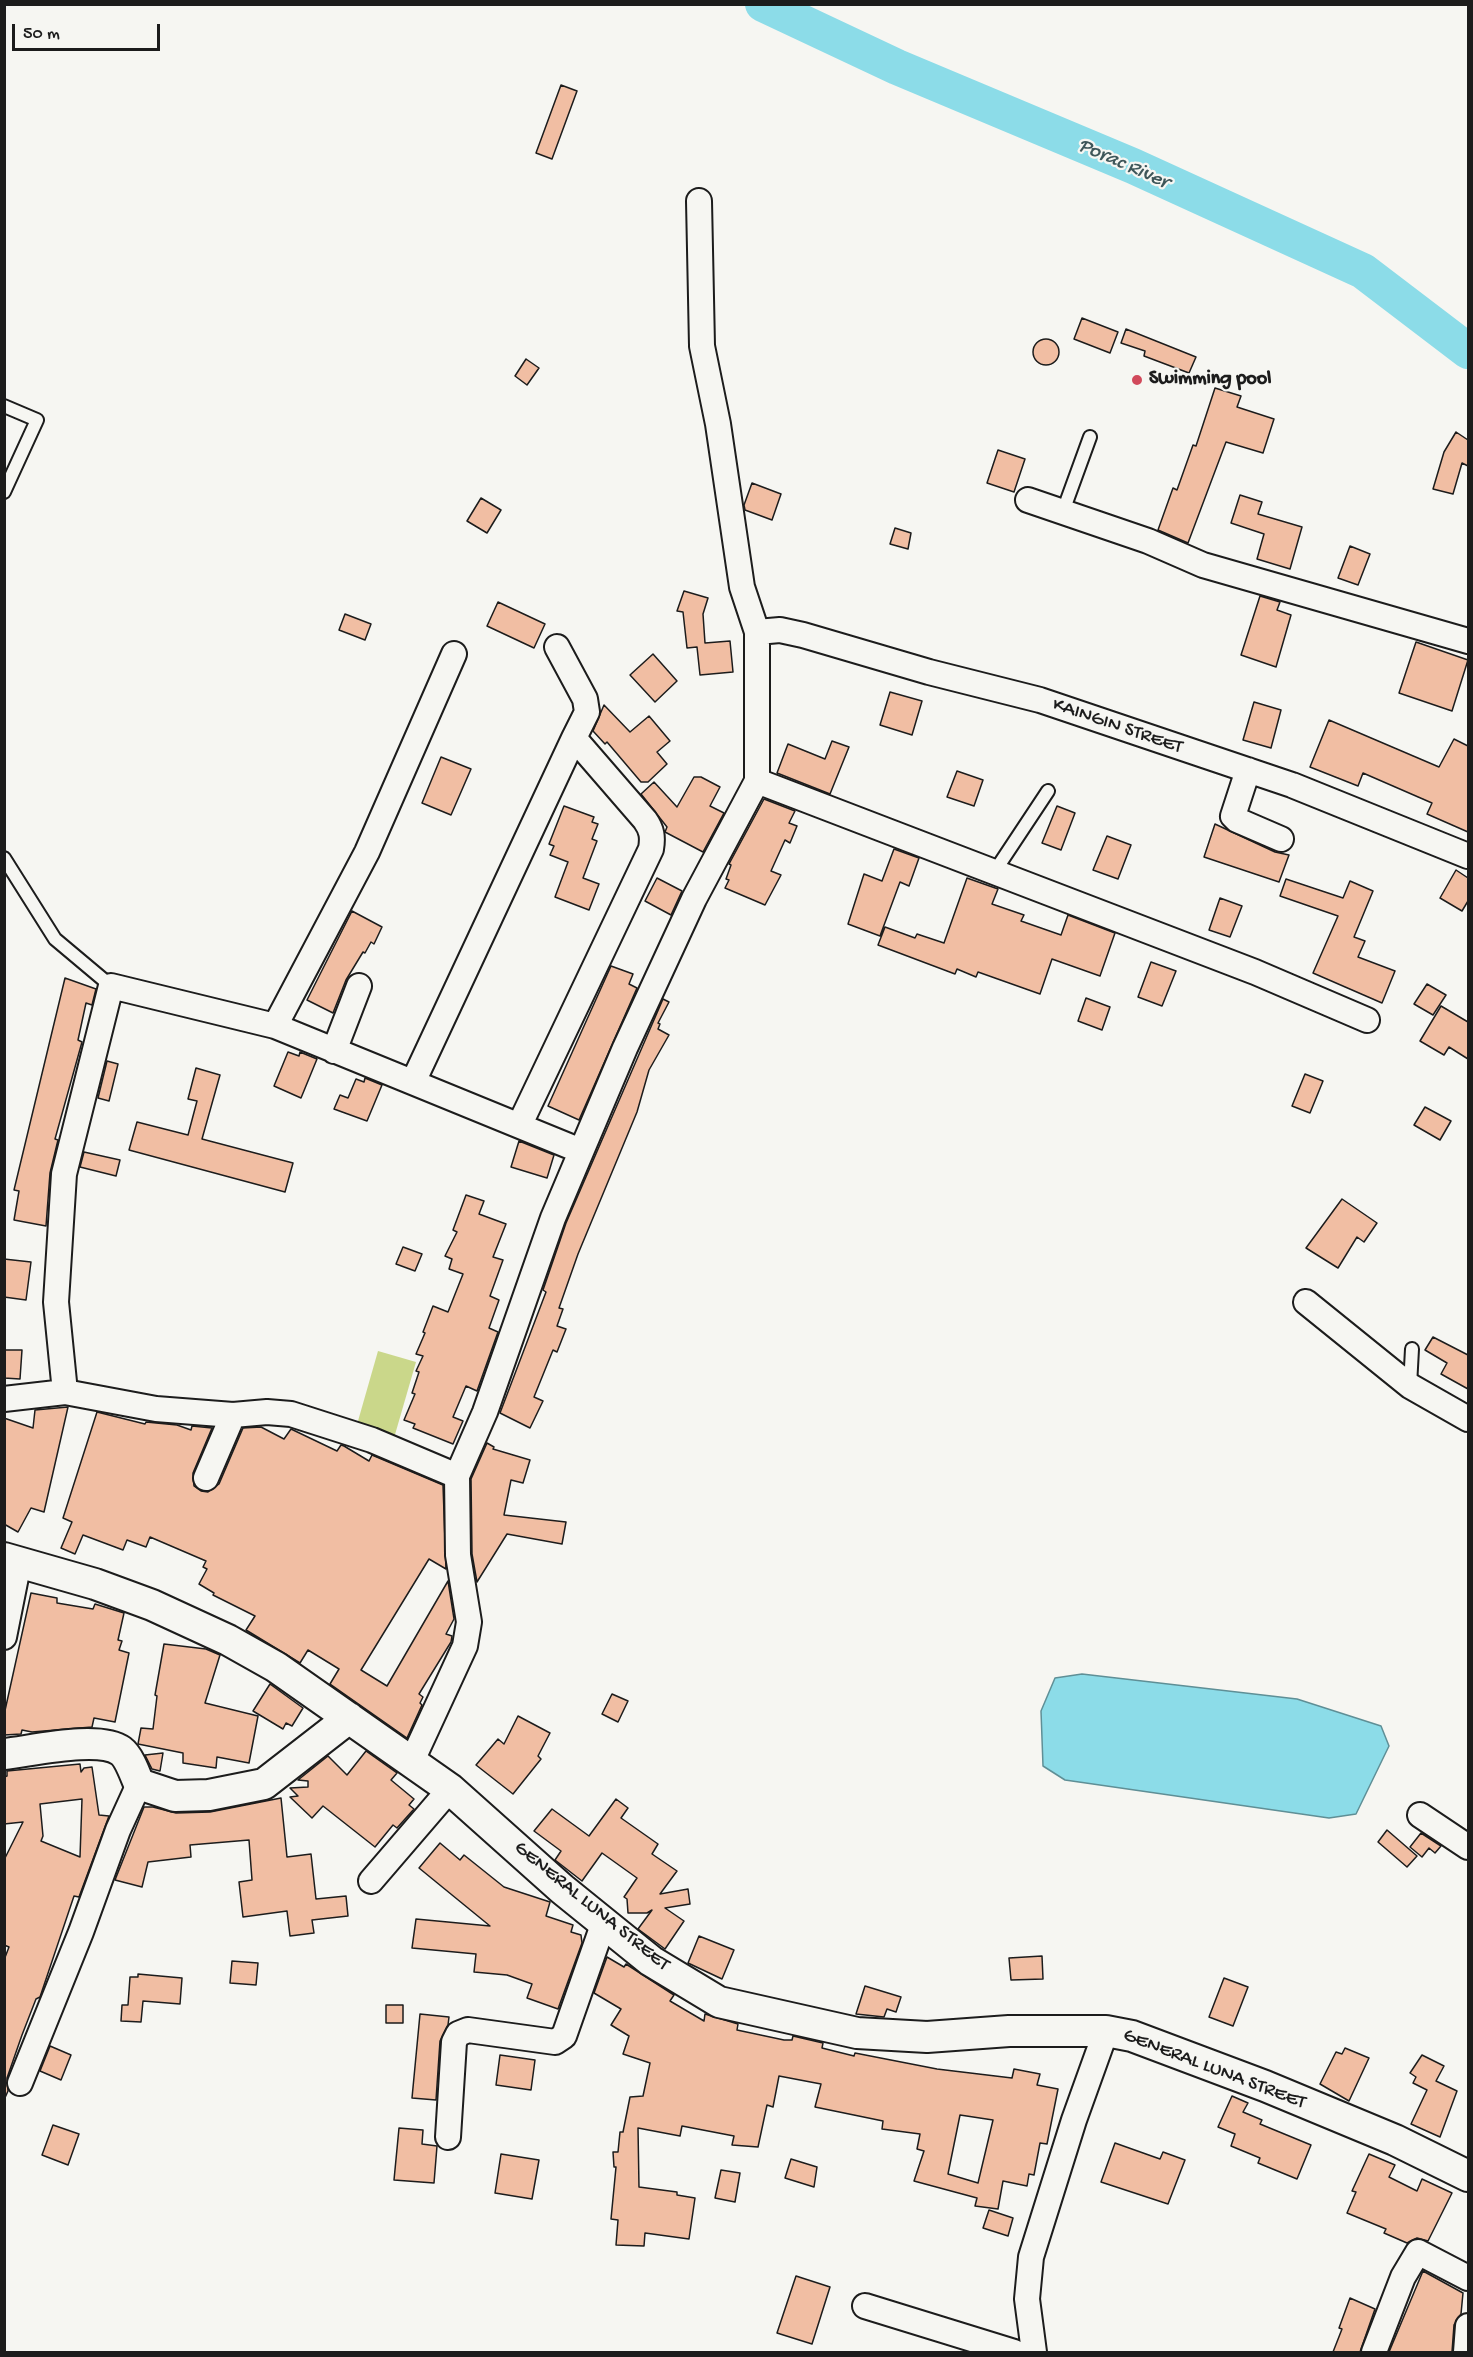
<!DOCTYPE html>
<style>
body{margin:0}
#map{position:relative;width:1473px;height:2357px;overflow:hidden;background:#f6f6f2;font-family:"Gochi Hand",sans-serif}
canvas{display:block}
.frame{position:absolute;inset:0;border:6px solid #1c1c1c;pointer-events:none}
.scale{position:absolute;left:12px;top:24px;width:148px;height:27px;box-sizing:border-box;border:3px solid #1c1c1c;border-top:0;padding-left:8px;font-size:18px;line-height:21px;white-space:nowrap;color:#1c1c1c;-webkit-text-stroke:4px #f6f6f2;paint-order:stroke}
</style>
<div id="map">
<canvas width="1473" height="2357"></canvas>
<div class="frame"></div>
<div class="scale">50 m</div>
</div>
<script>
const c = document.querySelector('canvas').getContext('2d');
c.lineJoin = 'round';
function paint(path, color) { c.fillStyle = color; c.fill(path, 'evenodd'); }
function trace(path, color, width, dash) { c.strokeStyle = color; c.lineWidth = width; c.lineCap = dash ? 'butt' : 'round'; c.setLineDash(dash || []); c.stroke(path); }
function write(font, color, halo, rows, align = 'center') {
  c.font = font + ' "Gochi Hand",sans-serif'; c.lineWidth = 4.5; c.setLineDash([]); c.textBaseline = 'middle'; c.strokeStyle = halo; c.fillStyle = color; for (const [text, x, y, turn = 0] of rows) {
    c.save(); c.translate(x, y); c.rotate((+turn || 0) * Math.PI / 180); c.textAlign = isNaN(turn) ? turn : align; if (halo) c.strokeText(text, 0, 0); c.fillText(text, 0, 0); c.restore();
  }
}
paint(new Path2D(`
 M378,1351L416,1362L394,1438L356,1428Z`), '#cad78a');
const water = new Path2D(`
 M1082,1674L1297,1699L1381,1726L1389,1746L1356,1814L1329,1818L1065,1780L1043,1766L1041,1711L1055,1678Z`);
paint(water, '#8cdce8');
trace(water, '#5f8f96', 1.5);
trace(new Path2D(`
 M763,4L897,67L1133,166L1363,271L1468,351`), '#8cdce8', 36);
const building = new Path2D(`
 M561,85L577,91L552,159L536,153Z
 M1082,318L1118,332L1110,353L1074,339Z
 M1126,329L1196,357L1189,373L1144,356L1145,351L1121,343Z
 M1033 352a13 13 0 1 1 26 0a13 13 0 1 1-26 0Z
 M526,359L539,368L527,385L515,376Z
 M1215,388L1241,396L1237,407L1274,419L1263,453L1226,442L1188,543L1158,530L1173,488L1177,490L1193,445L1196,446Z
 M1456,432L1468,440V466L1462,463L1453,494L1433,489L1444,452Z
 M998,450L1025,459L1014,492L987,483Z
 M752,483L781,494L772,520L745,510L744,505Z
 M1240,495L1262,502L1258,514L1302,527L1290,569L1257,559L1264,534L1231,523Z
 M481,498L501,510L487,533L467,521Z
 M895,528L911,533L908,549L890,544Z
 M1350,546L1370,554L1358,585L1338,578Z
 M684,591L708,598L703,614L705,643L730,641L733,672L700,675L697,647L687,648L683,612L677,611Z
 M1260,596L1280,602L1277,610L1291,615L1276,667L1241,655Z
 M498,602L545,624L534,648L487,626Z
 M345,614L371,624L365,640L339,630Z
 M1416,642L1468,660L1452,711L1399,693Z
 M653,654L677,681L655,702L630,675Z
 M890,692L922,701L912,735L880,725Z
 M1254,702L1281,710L1271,748L1243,740Z
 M604,705L630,732L649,716L670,741L657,752L667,764L648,782H641L607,742L605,744L593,731Z
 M1329,720L1439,767L1454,739L1468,746V832L1427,814L1432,803L1363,773L1358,786L1310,767Z
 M832,741L849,747L830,794L777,773L788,744L825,759Z
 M441,757L471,769L451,815L422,803Z
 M957,771L983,780L974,806L947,797Z
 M694,777H701L720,787L710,806L724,813L703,852L665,832L667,827L641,794L654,782L677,807Z
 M764,799L795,811L789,823L797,826L790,843L785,840L771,871L781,875L765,905L725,888L729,880L726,879L731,865L729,864Z
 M564,806L594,817L592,822L598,824L592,839L597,841L583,878L599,884L589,910L555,897L568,862L550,855L554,846L549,844Z
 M1057,806L1075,813L1061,850L1042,843Z
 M1215,824L1275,852L1289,855L1279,882L1204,857Z
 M1107,836L1131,845L1118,879L1093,870Z
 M894,849L919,858L909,886L900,882L880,936L848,924L864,874L882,881Z
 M1456,870L1468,878V901L1462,911L1440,898Z
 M657,878L682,891L671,915L645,901Z
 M967,878L998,889L992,904L1024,915L1021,921L1061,935L1068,915L1115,933L1100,976L1052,959L1040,994L978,972L976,977L957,969L955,974L878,945L885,927L915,938L917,934L944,943Z
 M1286,879L1343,898L1350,881L1373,891L1354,937L1365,941L1358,957L1395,971L1382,1003L1313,973L1338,916L1280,896Z
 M1220,898L1242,906L1230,937L1209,930Z
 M352,911L382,927L374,944L371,942L365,953L363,952L346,980L333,1013L307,1000Z
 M1151,962L1176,971L1162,1006L1138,997Z
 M611,966L633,974L629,984L637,988L579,1120L548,1106Z
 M65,978L96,989L92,1005L86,1003L78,1040L82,1042L55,1139L58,1140L50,1173L46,1226L14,1220L19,1191L14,1190Z
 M1427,984L1446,995L1433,1015L1414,1004Z
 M1086,998L1110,1007L1102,1030L1078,1021Z
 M663,999L669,1002L658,1023L660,1024L658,1029L669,1035L649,1070L637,1112L578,1254L559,1308L563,1309L557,1326L566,1329L557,1352L553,1350L534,1397L543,1401L530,1428L500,1413L546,1292L543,1290L566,1223Z
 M1441,1006L1468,1022V1059L1449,1047L1444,1055L1420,1041Z
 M288,1052L299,1056L300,1052L317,1059L301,1098L274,1086Z
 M107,1061L118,1064L109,1101L98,1098Z
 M196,1068L220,1075L202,1139L293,1163L285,1192L129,1150L137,1122L188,1135L197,1101L188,1099Z
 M1305,1074L1323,1081L1310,1113L1292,1106Z
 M365,1078L382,1085L367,1121L334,1109L340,1095L348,1098L356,1079L364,1082Z
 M1425,1107L1451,1121L1440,1140L1414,1125Z
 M519,1141L554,1155L547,1178L511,1167Z
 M84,1152L120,1160L116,1176L80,1167Z
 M466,1195L484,1201L479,1214L506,1224L493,1257L503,1260L490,1296L499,1300L489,1328L498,1332L477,1391L466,1386L453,1417L463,1421L453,1444L413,1428L415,1424L404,1420L415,1394L412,1393L419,1372L416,1371L423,1356L416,1354L425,1333L423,1332L433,1306L448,1312L463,1274L449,1269L452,1259L445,1256L457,1232L453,1230Z
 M1342,1199L1377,1223L1364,1242L1357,1237L1338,1268L1306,1248Z
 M403,1247L422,1254L415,1271L396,1264Z
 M4,1259L31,1262L26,1300L4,1297Z
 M1433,1337L1468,1355V1389L1441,1374L1447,1363L1425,1350Z
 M4,1350H22L20,1379L4,1378Z
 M68,1407L44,1512L31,1508L18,1532L4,1524V1418L33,1428L35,1410Z
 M97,1412L145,1424L146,1422L177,1425L191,1430L192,1426L212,1428L193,1473L194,1486L201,1491L208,1492L219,1484L243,1428L261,1427L284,1439L291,1429L337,1451L341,1445L344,1446L369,1461L372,1455L443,1485L446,1569L429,1559L361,1670L387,1686L448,1581L454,1619L446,1634L452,1636L451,1642L419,1694L423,1697L420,1703L422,1705L407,1738L330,1684L339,1669L308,1650L300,1663L246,1630L255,1616L213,1595L214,1593L199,1584L207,1569L203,1567L206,1561L150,1537L146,1547L127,1540L123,1550L83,1535L75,1554L61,1548L72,1522L63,1518Z
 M487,1443L494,1447L493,1449L530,1460L523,1483L511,1480L504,1515L566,1522L562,1544L507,1534L477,1582L472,1554L471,1479Z
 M31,1593L57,1598V1603L93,1609L95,1604L124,1613L118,1640L122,1641L119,1650L129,1653L115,1722L94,1718L92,1727L32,1732L22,1730L21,1734L4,1735V1715Z
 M164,1644L206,1649L220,1655L205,1703L258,1716L249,1763L217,1757L216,1768L183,1763V1753L138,1744L141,1728L153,1729L157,1696L155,1695Z
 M270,1684L303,1708L292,1726L286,1723L283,1729L253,1711Z
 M612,1694L628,1701L618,1722L602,1714Z
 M518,1716L550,1733L538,1756L541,1759L513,1794L476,1765L498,1739L504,1744Z
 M366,1751L397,1773L391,1780L414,1799L409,1805L414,1809L397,1828L393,1825L375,1847L323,1806L312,1818L290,1797L298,1796L290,1788L308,1787V1781L298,1780L328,1756L347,1775Z
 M163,1753L160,1771L152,1769L145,1755Z
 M80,1764L81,1772L84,1768L92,1767L99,1815L109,1816L79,1897L74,1896L40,1997L36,1999L22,2035L7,2078L8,2091L4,2100V1960L9,1947L4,1945V1860L23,1822L4,1824V1777L7,1776V1771ZM82,1799L80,1857L41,1841L43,1836L40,1804Z
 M281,1798L287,1857L311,1854L316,1899L346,1896L348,1916L312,1920L314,1933L290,1936L287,1911L243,1917L239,1882L252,1880L249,1840L190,1845L191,1857L148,1862L142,1887L115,1880L144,1807H153L176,1813L210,1812Z
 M616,1799L628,1808L621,1818L658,1844L652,1854L677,1871L660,1894L688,1889L690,1904L665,1908L684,1921L665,1949L638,1929L652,1910L647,1913H628L627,1899L624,1897L637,1878L602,1853L582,1881L555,1860L561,1851L534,1831L552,1809L589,1836Z
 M1387,1830L1417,1856L1407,1867L1378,1842Z
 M1421,1833L1441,1846L1435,1853L1429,1848L1422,1857L1410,1847Z
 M440,1843L460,1860L464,1855L504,1887L550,1902L546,1916L573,1925L571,1932L581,1935L582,1943L558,2009L527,1998L532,1984L507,1975L474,1972L476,1954L412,1948L416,1919L490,1926L419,1868Z
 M699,1936L734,1950L722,1979L688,1963Z
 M1042,1956L1043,1979L1011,1980L1009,1958Z
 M607,1957L624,1967L626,1964L674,1995L670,2001L704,2021L705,2014L738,2024L737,2030L784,2040H792L793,2036L823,2043L822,2048L854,2056L855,2053L937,2069L1012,2078L1014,2069L1040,2074L1037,2085L1058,2089L1047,2144L1040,2143L1034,2175L1029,2174L1027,2186L1003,2181L998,2209L975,2206L977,2198L914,2181L924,2151L917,2149L920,2134L882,2129L883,2121L815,2107L821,2084L779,2076L773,2107L767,2105L758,2147L732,2145L734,2136L682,2126L680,2136L638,2128L639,2187L677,2192V2195L695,2198L689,2239L645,2233L644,2246L616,2245L618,2220L611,2219L616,2167H614L613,2152H618L620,2132H623L630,2097L643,2096L650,2063L623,2054L629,2036L611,2025L621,2009L594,1993ZM960,2115L993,2120L978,2183L948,2174Z
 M232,1961L258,1963L256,1985L230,1983Z
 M138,1974L182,1978L180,2004L143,2001L141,2022L121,2021L122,2005H128L130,1977H138Z
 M1224,1978L1248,1987L1233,2026L1209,2017Z
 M865,1986L901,1997L896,2012L887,2009L884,2017L856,2014Z
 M386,2005H403V2023H386Z
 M420,2014L449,2017L448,2025L440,2041L436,2100L412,2098Z
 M50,2046L71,2055L61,2080L40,2071Z
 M1345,2048L1369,2058L1349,2101L1320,2084L1336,2052L1342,2054Z
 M500,2055L535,2060L531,2090L496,2085Z
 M1422,2055L1444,2066L1436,2081L1457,2091L1440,2137L1411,2124L1427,2090L1413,2083L1416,2077L1410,2073Z
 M1232,2096L1248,2103L1243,2112L1262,2120L1260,2124L1311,2145L1297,2179L1258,2163L1260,2158L1231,2146L1235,2134L1218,2127Z
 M53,2125L79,2134L68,2165L42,2155Z
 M399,2128L423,2130L422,2144L437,2146L434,2183L394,2180Z
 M1115,2143L1160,2159L1163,2152L1185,2160L1168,2204L1101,2182Z
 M501,2154L539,2160L532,2199L495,2193Z
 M1369,2154L1395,2165L1389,2177L1417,2191L1422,2179L1452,2193L1428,2241L1417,2238L1407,2243L1384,2233L1386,2229L1347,2213L1356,2192L1352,2191Z
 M791,2159L817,2167L814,2187L785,2178Z
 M721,2170L740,2173L735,2202L715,2198Z
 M989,2210L1013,2218L1008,2236L983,2228Z
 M1423,2271L1463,2293L1461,2314L1454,2325L1452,2352H1389Z
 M796,2276L830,2287L812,2344L777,2333Z
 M1350,2298L1375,2309L1360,2352H1333L1342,2329L1339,2328Z`);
paint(building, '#f1bea3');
trace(building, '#1c1c1c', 1.5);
const service = new Path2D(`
 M4,406L37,420L4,492
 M1062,514L1090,437
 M4,858L55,939L111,986
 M993,874L1048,791
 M1410,1386L1412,1349`);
const minor = new Path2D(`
 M1028,500L1148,541L1203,565L1468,641
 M757,632L780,630L803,635L929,672L1040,700L1292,785L1468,856
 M1248,770L1233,816L1237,820L1281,839
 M757,781L1255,972L1367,1020
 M275,1026L367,852L454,654
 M334,1051L359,986
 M414,1080L574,738
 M520,1124L651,849C653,837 652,830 645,820L574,738L587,712L585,699L557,647
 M1306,1302L1410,1386L1468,1419
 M65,1392L56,1302L64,1174L111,986L275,1026L581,1151
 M4,1399L65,1392L156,1409L233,1415L267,1412L291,1414L372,1440L457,1476
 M206,1478L233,1415
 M4,1637L19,1562
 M411,1763L465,1646L469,1622L458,1555L457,1476L485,1412L553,1218L625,1048L694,899L757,781V632L742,587L718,424L702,346L699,201
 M1420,1815L1468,1847
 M371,1881L450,1789
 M20,2083L81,1932L118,1830L139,1784
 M448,2137L454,2042L458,2034L468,2030L555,2042L564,2036L604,1922
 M865,2306L1014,2352
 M1034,2352L1027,2299L1031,2257L1074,2120L1106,2031
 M1374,2352L1403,2277L1418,2252L1468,2278
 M1466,2352L1468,2326`);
const tertiary = new Path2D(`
 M4,1558L95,1584L152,1605L228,1640L276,1667L450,1789L562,1889L651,1961L719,2002L857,2033L927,2037L1009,2031H1106L1132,2036L1265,2086L1395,2140L1468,2176
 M4,1754C32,1751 99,1735 121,1751C129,1757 135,1774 139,1784L175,1796L209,1795L264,1784L349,1718`);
trace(service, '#1c1c1c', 16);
trace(minor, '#1c1c1c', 28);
trace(tertiary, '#1c1c1c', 34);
trace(service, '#f6f6f2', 12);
trace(minor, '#f6f6f2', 24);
trace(tertiary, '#f6f6f2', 30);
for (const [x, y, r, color] of [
 [1137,380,6,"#d1495b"]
]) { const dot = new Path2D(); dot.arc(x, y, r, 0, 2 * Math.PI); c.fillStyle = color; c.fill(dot); trace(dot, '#f6f6f2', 2); }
write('bold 20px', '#1c1c1c', '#f6f6f2', [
 ["Swimming pool",1149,380]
], 'left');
write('20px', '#1c1c1c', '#f6f6f2', [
 ["KAINGIN STREET",1117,727,19],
 ["GENERAL LUNA STREET",591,1907,39],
 ["GENERAL LUNA STREET",1214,2070,21]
]);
write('italic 21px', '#3e5659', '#f6f6f2', [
 ["Porac River",1123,165,24]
]);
</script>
